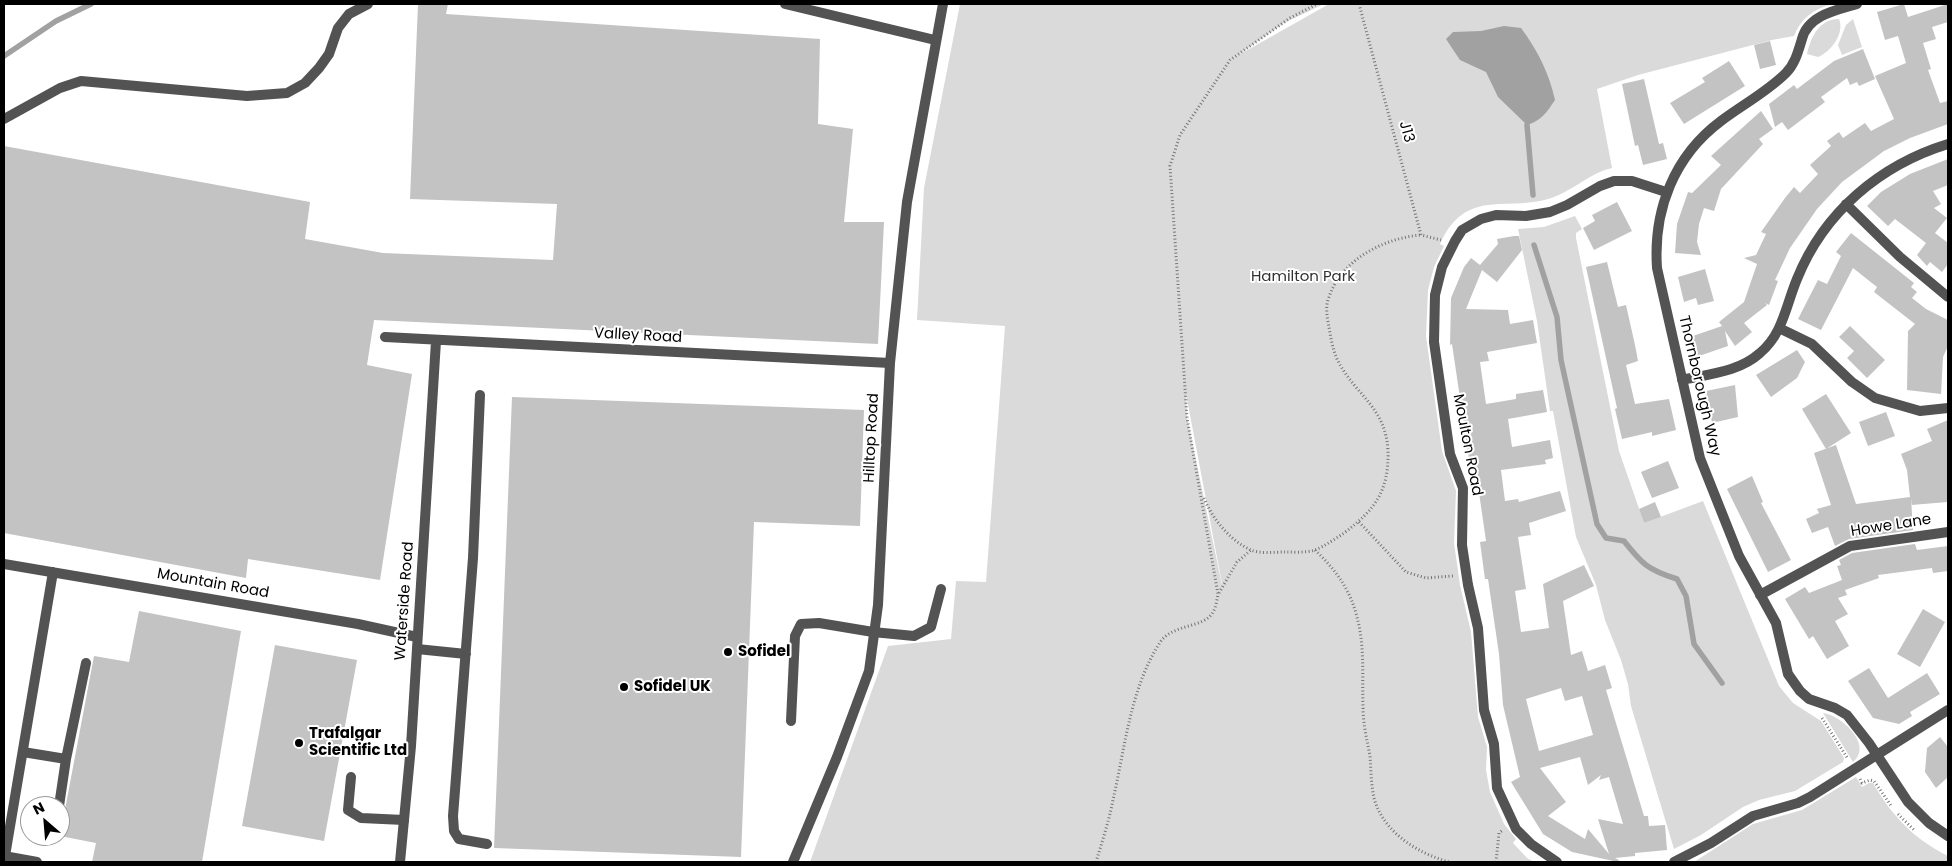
<!DOCTYPE html>
<style>
body{margin:0}
#map{position:relative;width:1952px;height:866px;overflow:hidden;background:#fff;font-family:Poppins,sans-serif}
canvas{display:block}
.frame{position:absolute;inset:0;border:5px solid #000;pointer-events:none}
.north{position:absolute;left:20px;top:796px;width:50px;height:50px;box-sizing:border-box;background:#fff;border:1px solid #999;border-radius:50%;rotate:333deg;font-size:14px;font-weight:700;line-height:20px;text-align:center;color:#000}
.north::after{content:'';display:block;margin:auto;width:18px;height:22px;background:#000;clip-path:polygon(50% 0,100% 100%,50% 72%,0 100%)}
</style>
<div id="map">
<canvas width="1952" height="866"></canvas>
<div class="frame"></div>
<div class="north">N</div>
</div>
<script>
const c = document.querySelector('canvas').getContext('2d');
c.lineJoin = 'round';
function paint(path, color) { c.fillStyle = color; c.fill(path, 'evenodd'); }
function trace(path, color, width, dash) { c.strokeStyle = color; c.lineWidth = width; c.lineCap = dash ? 'butt' : 'round'; c.setLineDash(dash || []); c.stroke(path); }
function write(font, color, halo, rows, align = 'center') {
  c.font = font + ' Poppins,sans-serif'; c.lineWidth = 4; c.setLineDash([]); c.textBaseline = 'middle'; c.strokeStyle = halo; c.fillStyle = color; for (const [text, x, y, turn = 0] of rows) {
    c.save(); c.translate(x, y); c.rotate((+turn || 0) * Math.PI / 180); c.textAlign = isNaN(turn) ? turn : align; if (halo) c.strokeText(text, 0, 0); c.fillText(text, 0, 0); c.restore();
  }
}
paint(new Path2D(`
 M960,4H1324L1284,23L1237,56L1329,4H1832C1814,9 1801,18 1794,36L1772,40L1638,75L1597,89L1612,168C1590,173 1575,189 1554,197C1508,214 1467,185 1440,244L1444,246L1434,267L1428,290L1426,336L1442,451L1456,491L1454,543L1460,585L1471,632L1478,717L1487,747L1486,770L1490,792L1504,824L1516,839L1513,843L1527,858L1534,862H810L888,646L951,639L956,581L986,582L1005,326L917,320L924,188ZM1186,394L1223,589V590L1187,417Z
 M1839,19C1845,33 1831,52 1818,57L1807,54C1811,37 1819,19 1839,19Z
 M1853,19L1862,47L1842,55L1838,45L1846,25Z
 M1575,216L1582,229L1576,233V238L1619,451L1644,523L1703,501L1779,686L1793,703L1821,721L1844,758L1843,762L1795,791L1759,800L1743,807L1701,835L1674,849L1631,706L1628,684L1621,660L1605,620L1596,585L1576,537L1553,411H1550L1537,321L1518,229L1544,227Z
 M1823,713C1841,715 1874,745 1853,762Z
 M1856,777L1862,787L1869,783H1873C1892,816 1914,839 1948,856V862H1694L1753,824L1802,810Z`), '#dadada');
paint(new Path2D(`
 M1504,26L1521,28C1538,51 1549,73 1555,100C1547,112 1541,121 1527,125L1498,97L1486,72L1460,60L1446,39L1453,32L1481,31Z`), '#a1a1a1');
trace(new Path2D(`
 M4,56L56,21L91,4
 M1527,125L1533,195
 M1534,245L1557,317L1561,360L1597,524L1606,538L1624,541C1642,564 1648,570 1677,579L1686,596L1694,644L1722,683`), '#a1a1a1', 5.5);
paint(new Path2D(`
 M418,4H448L446,14L820,39L818,124L853,129L844,222H884L878,344L374,320L367,365L412,374L380,580L248,559L246,578L4,533V146L310,202L305,239L383,253L553,260L557,204L410,199Z
 M1904,4L1908,17L1948,4V22L1932,27L1936,39L1923,43L1931,69L1928,70L1940,103L1948,101V124L1910,138L1884,151L1842,182L1817,209L1790,248L1775,280L1778,281L1769,305L1765,303L1767,305L1744,323L1752,332L1735,346L1725,331L1728,346L1696,357L1690,337L1722,326L1719,322L1744,302L1757,264L1744,258L1756,255L1766,234L1761,232L1785,198L1794,187L1800,193L1818,174L1810,165L1831,146L1827,141L1839,132L1843,138L1865,123L1871,131L1894,119L1875,76L1906,63L1898,36L1885,40L1877,12Z
 M1770,41L1776,65L1760,69L1754,45Z
 M1863,49L1875,79L1859,86L1857,82L1850,85L1847,78L1821,97L1825,102L1788,130L1782,122L1775,127L1769,104L1794,85L1797,89L1834,61Z
 M1729,61L1745,86L1684,124L1670,103L1705,82L1702,78Z
 M1644,79L1659,144L1663,143L1667,159L1643,165L1638,145L1635,146L1622,84Z
 M1761,111L1773,129L1759,139L1763,144L1721,189L1714,211L1704,208L1699,224L1697,242L1701,255L1675,253L1677,224L1688,192L1692,193L1721,165L1711,156Z
 M1948,159V185L1933,191L1941,204L1934,208L1947,218L1935,233L1948,243V264L1942,272L1930,262L1927,266L1917,255L1926,243L1895,219L1888,226L1867,206L1881,192L1910,174Z
 M1617,202L1632,231L1594,250L1583,228L1595,221L1592,215Z
 M1851,233L1914,283L1911,287L1917,292L1912,298L1926,309L1948,320V346L1943,357L1941,394L1907,390L1908,331L1915,324L1874,292L1877,287L1853,268L1821,330L1798,319L1818,280L1827,284L1841,256L1836,252Z
 M1514,236H1519L1522,250L1497,282L1482,270L1466,309L1508,310L1510,324L1533,320L1537,343L1487,352L1489,361L1480,362L1486,404L1516,399V394L1543,390L1547,412L1508,419L1512,447L1550,440L1553,458L1545,460L1546,464L1501,470L1505,501L1518,499L1519,502L1560,491L1566,511L1529,523L1531,535L1518,537L1526,589L1515,591L1521,632L1549,628L1543,584L1584,565L1594,586L1563,601L1571,655L1582,651L1588,671L1605,665L1612,688L1606,690L1644,816H1648L1649,826L1665,825L1667,850L1635,853V856L1615,858L1619,860L1618,862L1572,852L1543,834L1511,782L1520,777L1503,705L1499,654L1488,579H1485L1482,557L1480,542L1486,541L1474,458L1469,459L1452,344L1450,345L1451,298L1464,267L1471,258L1480,265L1498,244L1497,239ZM1561,688L1565,701L1582,696L1593,735L1539,751L1526,699ZM1580,757L1588,785L1601,775L1599,780L1609,777L1623,824L1598,819L1609,854L1588,829L1585,839L1548,816L1566,802L1540,768Z
 M1607,262L1618,307L1626,305L1635,345L1638,361L1626,365L1635,404L1669,399L1676,430L1652,436V432L1622,439L1615,409L1617,408L1586,267Z
 M1705,269L1714,301L1698,305L1696,298L1684,302L1678,277Z
 M1850,326L1885,360L1867,378L1847,358L1854,351L1839,337Z
 M1797,350L1805,362L1797,378L1771,397L1756,375Z
 M1735,385L1738,417L1712,423L1706,391Z
 M1826,394L1851,433L1826,449L1802,409Z
 M512,397L864,410L860,526L754,522L741,857L494,848Z
 M1886,412L1895,436L1868,446L1859,422Z
 M1948,420V502L1911,505V498L1913,530L1849,539L1835,546L1828,527L1812,533L1806,519L1819,513L1817,509L1831,505L1814,453L1836,445L1856,504L1910,497L1907,470L1901,454L1932,441L1927,429Z
 M1668,461L1679,488L1652,498L1641,472Z
 M1752,476L1763,502L1761,503L1791,560L1768,572L1727,489Z
 M1655,502L1661,517L1644,523L1639,509Z
 M1915,544L1917,550L1948,546V571L1933,573L1932,568L1878,575L1879,578L1845,590L1847,595L1838,598L1848,614L1835,621L1849,646L1827,659L1813,636L1809,639L1785,599L1805,587L1809,593L1842,580L1837,566L1841,565L1839,560L1852,553Z
 M1923,609L1945,622L1920,667L1897,654Z
 M139,611L241,631L202,862H92L96,843L60,836L94,656L129,662Z
 M275,645L357,660L324,841L242,826Z
 M1869,668L1888,698L1927,673L1940,694L1910,712L1912,716L1899,724L1873,718L1848,681Z
 M1940,737L1948,747V777L1936,788L1925,772L1927,748Z`), '#c3c3c3');
trace(new Path2D(`
 M1359,4L1421,235L1441,240
 M1204,498C1212,518 1230,541 1251,550C1260,554 1275,552 1285,552C1294,552 1306,553 1315,550C1325,546 1335,539 1344,533C1375,510 1389,491 1388,451C1386,408 1357,396 1339,363C1333,352 1331,339 1329,327C1327,317 1325,306 1329,297C1341,260 1384,238 1421,235
 M1359,522L1406,572L1426,578L1453,576
 M1315,550C1335,569 1350,589 1357,617C1365,647 1362,677 1363,707C1363,724 1367,740 1370,756C1371,770 1371,784 1374,798C1383,832 1417,853 1449,862
 M1219,593L1237,562L1251,550
 M1822,718L1848,759
 M1860,779L1862,783L1870,780L1874,781L1892,807
 M1898,814L1914,830
 M1096,862C1102,842 1109,821 1113,800C1125,748 1130,690 1159,644C1171,623 1204,629 1213,612C1216,607 1217,600 1218,594L1187,418L1170,166L1180,135L1230,60L1290,18L1317,4
 M1496,862L1499,833L1503,830`), '#757575', 3, [1, 2.5]);
trace(new Path2D(`
 M785,4L935,40
 M4,119L60,88L81,81L247,96L287,93L305,83L319,68L329,54L338,28L349,14L368,4
 M480,395L473,558L453,816L454,831L459,839L487,844
 M417,649L466,654
 M791,721L795,636L801,624L819,623L873,632L914,636L931,627L941,589
 M23,752L66,759L59,806
 M66,759L86,663
 M351,777L348,810L361,818L404,820`), '#535353', 10);
trace(new Path2D(`
 M1857,4C1837,10 1808,15 1802,39C1798,52 1795,64 1786,73C1767,92 1742,105 1721,121C1674,156 1653,210 1657,268L1700,458L1739,556L1776,623L1788,674L1800,691L1809,699L1835,708L1847,715L1869,743L1908,802L1929,823L1948,836
 M1846,204L1900,257L1948,297
 M1779,328L1812,344L1852,382L1875,398L1920,411L1948,408
 M385,337L890,363
 M1682,380C1709,374 1739,372 1760,353C1783,334 1786,305 1797,279C1824,212 1880,165 1948,144
 M4,564L358,624L417,637
 M1760,595L1850,546L1948,532
 M4,856L37,862
 M5,856L53,572
 M400,862L411,746L436,341
 M793,862L837,757L869,671L878,605L890,363L907,202L943,4
 M1557,862L1531,844L1516,829L1497,788L1494,744L1484,710L1478,628L1468,585L1462,545L1463,488L1450,454L1434,342L1435,295L1442,267L1455,241L1462,230L1481,219L1496,215L1526,216L1550,212L1567,205L1600,186L1614,181H1632L1666,192
 M1674,862L1711,843L1753,816L1798,803L1810,797L1948,710`), '#535353', 10);
for (const [x, y, r, color] of [
 [728,652,5,"#000"],
 [624,687,5,"#000"],
 [299,743,5,"#000"]
]) { const dot = new Path2D(); dot.arc(x, y, r, 0, 2 * Math.PI); c.fillStyle = color; c.fill(dot); trace(dot, '#fff', 2); }
write('15px', '#000', '#fff', [
 ["J13",1406,132,75],
 ["Valley Road",638,336,3],
 ["Thornborough Way",1699,386,77],
 ["Hilltop Road",872,438,-87],
 ["Moulton Road",1467,445,79],
 ["Howe Lane",1891,526,-9],
 ["Mountain Road",213,584,10],
 ["Waterside Road",405,601,-86]
]);
write('15px', '#313131', '#fff', [
 ["Hamilton Park",1303,277]
]);
write('bold 15px', '#000', '#fff', [
 ["Sofidel",738,652],
 ["Sofidel UK",634,687],
 ["Trafalgar",309,734],
 ["Scientific Ltd",309,751]
], 'left');
</script>
